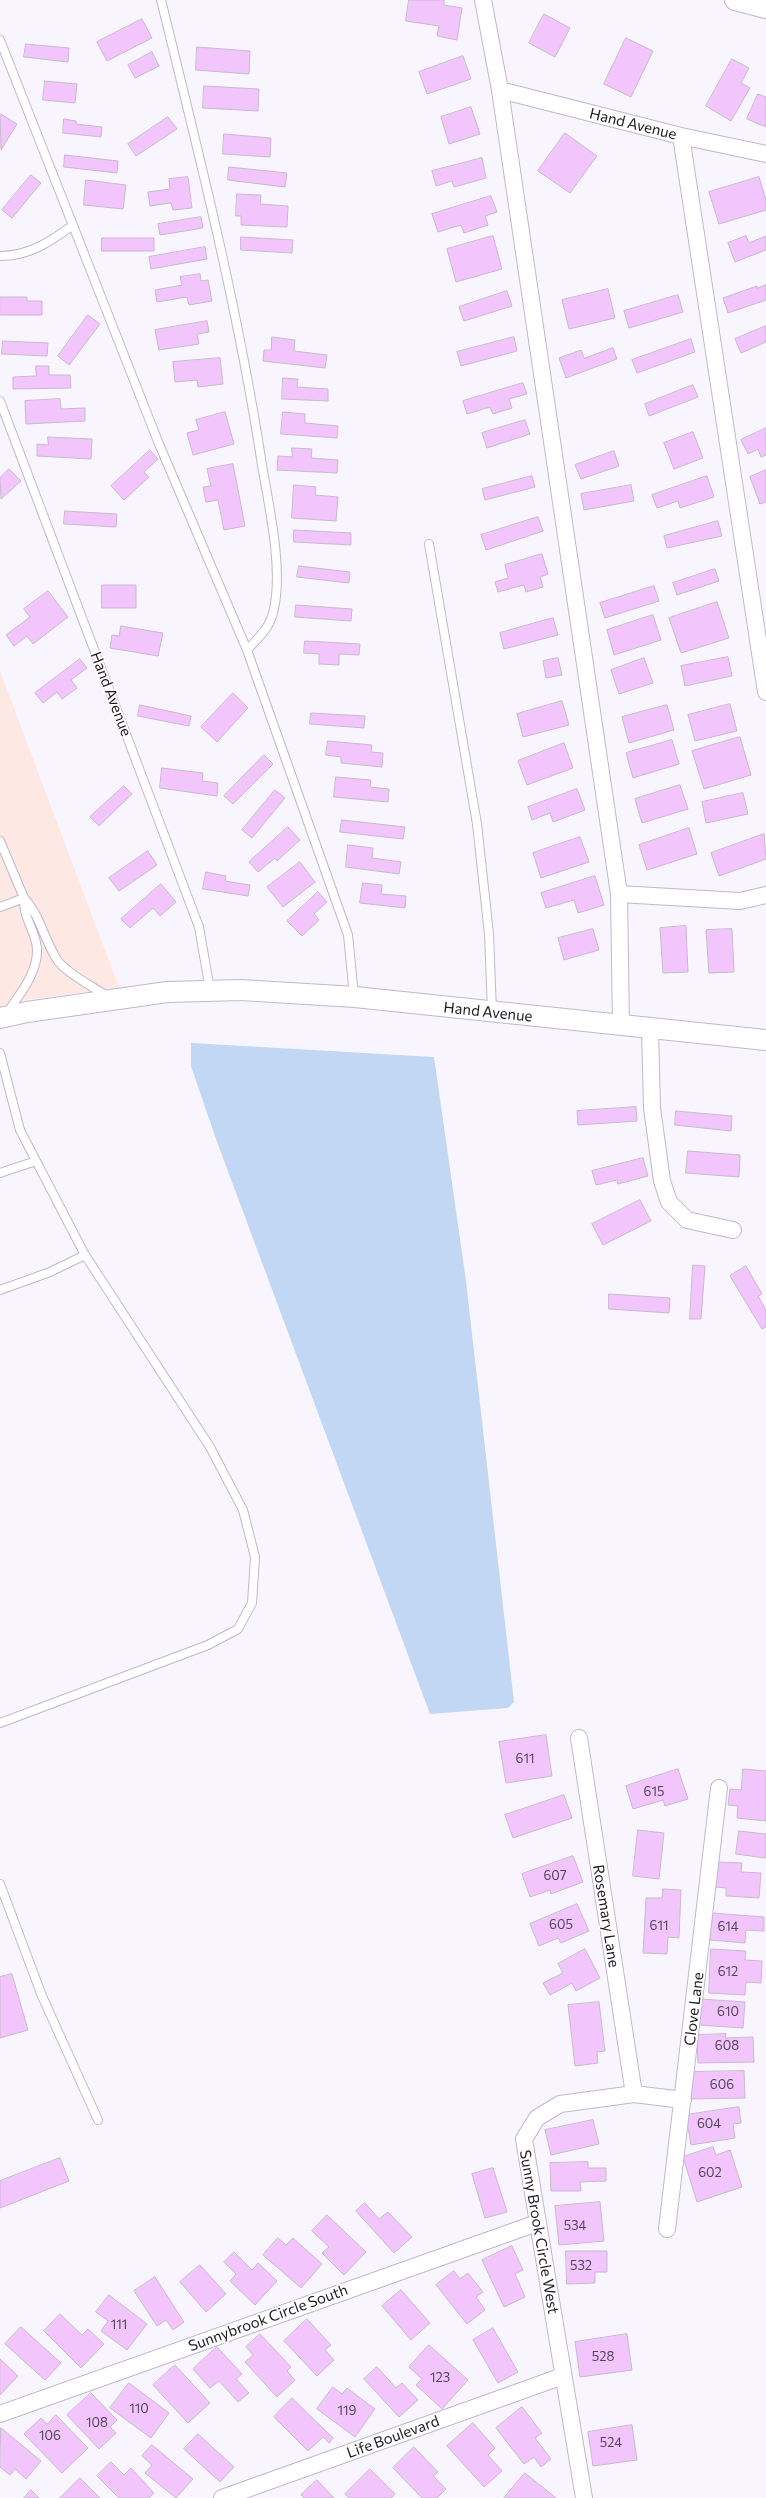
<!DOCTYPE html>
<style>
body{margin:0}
canvas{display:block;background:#f9f5ff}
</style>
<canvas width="766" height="2498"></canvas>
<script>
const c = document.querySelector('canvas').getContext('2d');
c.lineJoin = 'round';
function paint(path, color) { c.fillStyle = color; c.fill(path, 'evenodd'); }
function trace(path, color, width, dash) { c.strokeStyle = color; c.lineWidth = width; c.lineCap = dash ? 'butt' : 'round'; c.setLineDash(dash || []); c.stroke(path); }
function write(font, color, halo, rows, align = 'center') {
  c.font = font + ' Commissioner,sans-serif'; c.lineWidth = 3.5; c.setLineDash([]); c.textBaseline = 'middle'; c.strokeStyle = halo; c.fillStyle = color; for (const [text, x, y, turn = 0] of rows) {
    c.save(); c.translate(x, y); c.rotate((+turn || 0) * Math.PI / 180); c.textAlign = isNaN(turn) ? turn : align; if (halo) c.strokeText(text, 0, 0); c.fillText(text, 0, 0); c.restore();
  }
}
paint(new Path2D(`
 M0,671L119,987L25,1000L0,1007Z`), '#fde8e4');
paint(new Path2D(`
 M191,1043L434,1057L466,1281L514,1702L508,1708L430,1714L216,1139L191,1066Z`), '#c1d7f3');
const building = new Path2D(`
 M409,0H444V5L462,8L457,40L437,36L439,26L406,21Z
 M544,14L570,28L555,57L529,43Z
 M142,19L152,38L107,61L97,42Z
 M626,38L653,51L631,97L604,84Z
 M26,44L69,48L68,62L24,57Z
 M197,47L250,51L249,74L196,70Z
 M152,52L159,66L135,78L128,65Z
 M463,56L471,79L427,94L419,72Z
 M732,59L749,68L741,83L750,88L731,121L706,106Z
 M45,81L77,84L75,103L43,100Z
 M204,86L259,89L258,111L203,108Z
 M758,94L766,97V127L747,119Z
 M471,107L480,134L449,144L441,117Z
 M1,114L17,124L1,150L0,115Z
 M168,117L177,129L136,156L128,144Z
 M64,119L76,121V124L102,127L101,137L63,133Z
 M565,133L597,156L570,193L538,171Z
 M224,134L271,138L270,157L223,154Z
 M65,155L118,161L117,173L64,167Z
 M482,158L486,178L454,187L452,181L436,186L432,171Z
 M229,167L287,173L285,187L228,180Z
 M31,175L41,183L12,218L2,210Z
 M188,177L192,208L173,210L171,203L150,206L148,192L170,189L169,179Z
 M759,177L766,200V210L719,224L709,192Z
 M86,180L126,185L123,209L84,205Z
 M237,194L261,195L260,204L288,206L287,227L241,225V216H236Z
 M491,196L497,212L485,216L488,225L464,233L461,225L438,232L432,214Z
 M201,217L203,228L160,235L158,224Z
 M493,236L502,269L456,282L447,249Z
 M746,236L749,243L766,236V250L735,262L728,243Z
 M241,237L293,240L292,253L241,250Z
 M102,238H154V251H102Z
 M205,247L207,259L151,269L149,257Z
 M200,274L201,281L208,280L212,301L189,305L187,297L157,302L155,290L182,285L180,277Z
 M766,285V300L728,313L723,298L757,286V288Z
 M608,289L615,318L569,329L562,300Z
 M507,291L512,306L464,321L459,307Z
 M678,295L683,312L629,328L624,311Z
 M0,297H27V301H42V315H0Z
 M88,315L100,324L69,365L58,356Z
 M207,321L209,332L197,334L199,344L159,350L155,330Z
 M766,326V342L741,353L735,339Z
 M272,337L295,340L294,351L327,355L325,368L263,361L264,350H271Z
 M514,337L517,351L461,366L457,352Z
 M691,339L695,352L637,373L632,360Z
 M3,341L48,343L47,356L2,354Z
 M613,348L617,359L566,378L559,358L581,350L584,358Z
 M220,358L223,384L198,387L197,380L175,382L173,362Z
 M36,366H49V375H70L71,388L13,389V377L36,376Z
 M283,378L298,379L297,387L328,389V401L282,399Z
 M523,383L527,394L509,399L512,408L493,414L490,407L467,414L463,401Z
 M693,385L698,397L649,416L645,404Z
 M60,399L61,409L85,408V421L26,424L25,401Z
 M225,412L234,444L193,455L187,433L199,430L196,420Z
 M283,412L305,414V423L338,426L337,438L281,434Z
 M525,420L530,434L487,448L482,433Z
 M766,428V455L761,457L758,449L748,454L741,440Z
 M693,432L703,458L674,469L664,443Z
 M48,437L92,439L91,459L37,456V444L48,445Z
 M292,448L312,449L311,458L338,460L337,473L277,470L278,456L292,457Z
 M150,450L158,459L144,472L149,477L124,500L111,486Z
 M614,451L619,466L581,479L575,465Z
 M233,464L245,526L224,530L218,500L206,502L203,487L211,486L207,469Z
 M9,469L21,481L1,499L0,478Z
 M766,470V502L760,504L750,477Z
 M532,476L535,487L485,500L482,489Z
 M707,476L714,497L680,508L678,501L657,508L652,495Z
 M294,485L316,487L315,495L338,497L336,521L292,518Z
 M631,485L634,501L584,510L581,494Z
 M65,511L117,514L116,527L64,524Z
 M538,517L543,531L486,550L481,535Z
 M718,521L722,536L667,548L664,536Z
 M294,530L351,533V545L294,542Z
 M542,554L548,574L540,577L543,587L526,592L524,585L498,592L495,582L508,578L505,565Z
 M299,566L350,572L349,583L297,577Z
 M715,569L719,581L677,595L673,583Z
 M102,585H136V608H102Z
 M654,586L659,601L605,618L600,603Z
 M48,591L68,617L33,644L27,636L14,646L6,635L30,617L24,609Z
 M717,602L729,638L681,653L669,618Z
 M296,605L352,609L351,621L295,617Z
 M653,615L661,640L614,655L607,630Z
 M553,618L558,635L504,649L500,633Z
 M121,626L163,633L158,656L110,648L112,635L119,636Z
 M305,641L360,644L359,655L339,654V665L319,664V654L304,653Z
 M728,657L732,676L685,686L681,666Z
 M558,658L562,675L546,678L543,661Z
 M644,658L653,683L619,694L611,670Z
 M80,659L87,668L71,680L77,688L62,699L57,692L43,703L35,693Z
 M233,693L248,708L217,742L201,727Z
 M562,701L569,725L523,737L517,714Z
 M730,704L737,731L695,741L688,715Z
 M140,705L191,716L189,726L138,716Z
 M667,705L674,730L629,743L622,717Z
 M311,713L365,716L364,728L310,724Z
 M740,737L751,775L704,789L692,751Z
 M672,740L679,764L633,778L626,753Z
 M328,741L372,745L371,752L383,753L382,767L341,763V757L326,755Z
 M564,743L573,768L527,785L518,761Z
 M264,755L273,764L233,804L224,796Z
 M162,768L203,773L202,781L218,783L217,796L160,788Z
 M336,777L371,780L370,787L389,789L388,802L334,797Z
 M680,785L688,809L642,823L635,799Z
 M124,786L132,794L99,826L90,817Z
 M577,789L585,810L553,822L550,813L532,820L528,807Z
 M275,790L285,798L252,838L242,830Z
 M743,793L748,814L706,823L702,802Z
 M342,820L405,827L403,839L340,832Z
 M288,827L300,840L277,861L275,858L258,872L249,862Z
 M689,828L697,854L647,870L639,845Z
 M764,834L766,859L719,876L711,853Z
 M580,837L589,862L541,878L533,853Z
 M348,845L373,848L372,858L401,862L399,874L346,867Z
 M148,851L157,865L119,891L109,878Z
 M300,862L315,882L283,907L267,887Z
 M206,872L226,876L225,881L250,885L248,896L203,889Z
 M595,876L604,905L578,913L574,900L546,908L541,893Z
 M363,883L382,885L381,894L406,896L405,908L360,903Z
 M161,884L176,902L160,916L153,908L130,928L121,919Z
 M318,892L327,902L314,914L319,920L302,936L287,921Z
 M686,926L688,972L663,973L660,928Z
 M593,929L599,950L564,960L558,938Z
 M732,929L734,972L709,973L706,930Z
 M636,1107L637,1121L578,1125L577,1111Z
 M676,1111L732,1116L731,1131L675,1125Z
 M688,1151L740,1155L739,1177L686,1173Z
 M643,1158L648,1176L618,1184L617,1180L596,1185L592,1171Z
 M640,1200L651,1221L603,1245L592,1224Z
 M693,1265L705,1266L701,1319H690Z
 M746,1266L762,1294L758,1296L766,1310V1327L762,1329L730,1276Z
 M609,1294L670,1298L669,1313L609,1309Z
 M546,1735L552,1776L506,1783L499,1742Z
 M678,1769L688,1799L665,1806L663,1800L633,1809L626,1786Z
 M743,1769L766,1771V1821L737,1818L738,1806L728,1805L730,1789L741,1790Z
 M564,1795L572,1818L513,1838L505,1815Z
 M638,1830L664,1833L659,1879L633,1876Z
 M739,1831L766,1834V1858L736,1854Z
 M573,1856L583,1882L551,1894L550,1890L530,1897L522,1874Z
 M718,1862L742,1863L741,1872L761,1873L759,1898L726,1896V1888L716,1887Z
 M663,1889L681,1890L679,1938L668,1937L667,1954L643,1953L646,1898H662Z
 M577,1904L589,1931L561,1943L558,1938L539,1946L530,1924Z
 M712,1913L764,1917V1931L746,1930L745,1943L710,1940Z
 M585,1949L600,1978L576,1991L572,1983L550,1995L543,1983L563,1973L558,1964Z
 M711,1949L746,1951L745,1960L762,1961L761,1983L746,1982L745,1995L709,1993Z
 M12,1974L28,2030L0,2038V1977Z
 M701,1999L745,2002L743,2028L699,2025Z
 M599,2002L605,2051L597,2052L598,2063L575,2066L568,2005Z
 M726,2034L725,2038L753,2037L754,2062L698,2063L697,2035Z
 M744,2071L745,2098L691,2099V2072Z
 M739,2107L741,2123L733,2124L735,2138L691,2145L686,2115Z
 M593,2120L599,2144L551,2155L545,2130Z
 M713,2147L716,2155L730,2150L742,2187L697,2202L683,2157Z
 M60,2158L69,2181L0,2208V2181Z
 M588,2162V2168H606V2181L580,2182L581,2191H551L550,2163Z
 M493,2168L507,2212L485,2218L472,2174Z
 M600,2202L604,2241L559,2245L555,2206Z
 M365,2203L379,2219L388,2212L412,2237L394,2253L356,2211Z
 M327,2215L366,2252L344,2275L322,2253L329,2247L312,2231Z
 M278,2238L286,2245L293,2238L322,2264L301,2288L263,2255Z
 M512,2246L523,2270L515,2274L525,2297L504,2307L482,2260Z
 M566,2251H607V2272H595V2283L567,2284Z
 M234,2252L252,2270L258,2263L277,2281L255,2305L230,2281L236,2274L224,2262Z
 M200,2265L226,2294L206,2312L180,2282Z
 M454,2271L460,2279L468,2273L483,2292L476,2297L485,2310L467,2324L436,2285Z
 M155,2277L184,2322L173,2330L166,2320L157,2326L134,2291Z
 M401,2290L430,2323L411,2340L382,2306Z
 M109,2295L147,2324L127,2350L101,2331L108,2321L96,2312Z
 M60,2314L82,2335L88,2329L104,2344L81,2368L44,2331Z
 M307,2319L331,2345L325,2350L334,2360L317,2376L284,2341Z
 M21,2327L61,2363L45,2380L5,2344Z
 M493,2328L518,2372L498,2383L473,2340Z
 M260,2334L291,2367L287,2371L295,2380L277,2397L245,2362L253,2355L246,2347Z
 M627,2334L632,2370L580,2377L575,2342Z
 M429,2345L468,2380L442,2409L416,2385L422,2379L409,2367Z
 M217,2347L242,2374L236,2379L249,2393L238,2402L219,2381L210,2388L193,2369Z
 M0,2359L18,2376L0,2395Z
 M175,2365L210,2403L188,2423L153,2385Z
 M377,2367L396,2388L402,2383L418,2400L399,2417L364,2379Z
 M129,2383L169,2413L151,2438L110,2408Z
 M333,2387L342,2394L347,2388L375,2409L355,2437L317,2409Z
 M91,2393L117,2420L110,2427L116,2433L99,2449L67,2415Z
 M292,2398L333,2438L329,2443L323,2437L308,2451L274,2417Z
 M522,2407L542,2433L535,2438L551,2459L541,2467L534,2457L524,2464L496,2428Z
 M56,2415L88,2448L62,2473L24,2434L41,2418L47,2424Z
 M473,2423L495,2448L488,2455L502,2471L484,2487L447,2446Z
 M632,2425L637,2460L593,2466L588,2432Z
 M1,2428L41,2461L26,2479L15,2469L10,2475L0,2467Z
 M198,2434L234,2467L220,2482L184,2449Z
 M152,2445L193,2479L176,2498L145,2473L152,2465L142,2456Z
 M414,2447L438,2472L433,2476L446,2489L437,2498H422L393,2468Z
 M111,2462L124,2475L131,2468L154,2493L149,2498H119L97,2476Z
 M370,2469L395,2494L391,2498H349L345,2494Z
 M525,2473L556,2498H504Z
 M80,2478L100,2498H60Z
 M317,2480L334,2498H304L301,2495Z
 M31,2490L39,2498H24Z`);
paint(building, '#f2c5fd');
trace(building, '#c9b9cd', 1);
const service = new Path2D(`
 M161,0C199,154 238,308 262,465C269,507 283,567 274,609C270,628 260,636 247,650
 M0,40L159,444L247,650L348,935L354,996
 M0,256C29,256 50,242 73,225
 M0,401L199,927L210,990
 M429,544L477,824L489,934L492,1011
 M0,841L24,898L0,907
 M7,1013C19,995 38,973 37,949C36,931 23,919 24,898C41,916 44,941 58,961C70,976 93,986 108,997
 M0,1053L20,1130L85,1255L210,1447L243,1510L255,1557L252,1603L238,1629L208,1645L0,1723
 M0,1173L36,1161
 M0,1290L50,1272L85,1255
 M0,1884L42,1996L98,2120`);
const minor = new Path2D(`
 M483,0L500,90L619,894L621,1026
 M500,90L681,136L766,154
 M681,136L766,692
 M619,894L740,901L766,895
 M650,1029L652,1108L662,1181L669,1202L687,1220L733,1230
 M579,1738L634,2094
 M667,2229L719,1788
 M0,2414L537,2223
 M222,2498L563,2376
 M584,2498L524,2139L537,2118L560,2104L634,2094L683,2100`);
const tertiary = new Path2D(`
 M735,0L766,8
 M0,1018L27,1012L167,992L241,990L355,997L766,1040`);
trace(service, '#c0b7cd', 10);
trace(minor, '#c0b7cd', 18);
trace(tertiary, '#c0b7cd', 22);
trace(service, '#fff', 8);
trace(minor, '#fff', 16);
trace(tertiary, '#fff', 20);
write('13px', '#524558', null, [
 ["611",525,1759],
 ["615",654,1792],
 ["607",555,1876],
 ["605",561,1925],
 ["611",659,1926],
 ["614",728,1927],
 ["612",728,1972],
 ["610",728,2012],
 ["608",727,2046],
 ["606",722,2085],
 ["604",709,2124],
 ["602",710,2173],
 ["534",575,2226],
 ["532",581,2266],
 ["111",119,2325],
 ["528",603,2357],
 ["123",440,2378],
 ["110",139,2409],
 ["119",347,2411],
 ["108",97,2423],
 ["106",50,2436],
 ["524",611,2443]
]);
write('15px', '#1d1a21', '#fff', [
 ["Hand Avenue",633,124,14],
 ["Hand Avenue",111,694,69],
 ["Hand Avenue",488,1012,6],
 ["Rosemary Lane",606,1916,81],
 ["Clove Lane",694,2009,-83],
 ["Sunny Brook Circle West",539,2232,80],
 ["Sunnybrook Circle South",268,2318,-20],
 ["Life Boulevard",393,2437,-20]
]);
</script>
